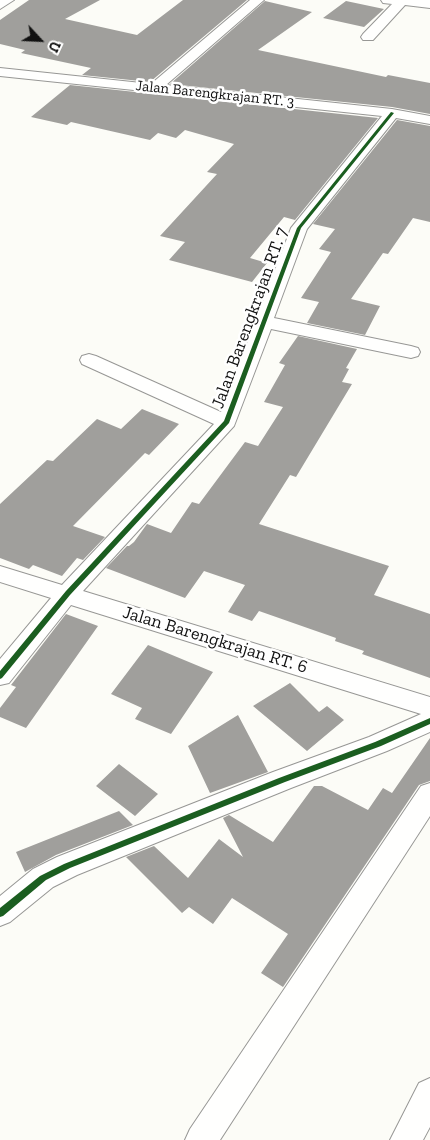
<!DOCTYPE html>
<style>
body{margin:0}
#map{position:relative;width:430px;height:1140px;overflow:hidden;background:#fcfcf7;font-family:"Zilla Slab",serif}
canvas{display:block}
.north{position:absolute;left:15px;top:15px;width:50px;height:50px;-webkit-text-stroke:4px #fff;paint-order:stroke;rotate:115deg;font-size:14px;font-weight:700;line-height:20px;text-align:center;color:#111}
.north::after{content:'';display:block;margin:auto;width:18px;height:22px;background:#111;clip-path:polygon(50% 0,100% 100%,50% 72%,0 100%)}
</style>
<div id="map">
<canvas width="430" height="1140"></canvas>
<div class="north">U</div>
</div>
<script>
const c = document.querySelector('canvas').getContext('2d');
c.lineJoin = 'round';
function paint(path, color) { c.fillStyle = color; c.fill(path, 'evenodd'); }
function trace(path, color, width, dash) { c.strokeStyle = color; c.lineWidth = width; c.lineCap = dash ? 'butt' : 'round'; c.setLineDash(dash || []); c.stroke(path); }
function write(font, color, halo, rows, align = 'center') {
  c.font = font + ' "Zilla Slab",serif'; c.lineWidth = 5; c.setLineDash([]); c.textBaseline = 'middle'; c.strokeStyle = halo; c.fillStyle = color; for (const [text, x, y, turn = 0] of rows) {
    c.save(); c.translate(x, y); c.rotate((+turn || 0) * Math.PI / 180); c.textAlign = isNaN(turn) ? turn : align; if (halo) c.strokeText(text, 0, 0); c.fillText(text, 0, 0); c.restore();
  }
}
paint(new Path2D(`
 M29,0H100L65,19L137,35L183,0H247L150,82L82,75L91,68L21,53L25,50L0,44V20Z
 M265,1L312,12L258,50L386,77L388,75L430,83V114L392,107L170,84Z
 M346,1L384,9L364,27L323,18Z
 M70,85L378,118L295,220L284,217L250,258L267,263L252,282L169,260L185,242L160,236L217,174L207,172L234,144L185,130L176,138L158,133L150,140L71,122L67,125L31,117Z
 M397,120L430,126V222L413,218L388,254L383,253L351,299L380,306L365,335L307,323L319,302L301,298L331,252L319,249L335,229L313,224Z
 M298,336L357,349L346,368L349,369L342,382L352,384L296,477L290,475L259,524L389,566L374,595L430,614V678L362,654L364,651L335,641L336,638L259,611L252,621L228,612L245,585L204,571L185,598L106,568L127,546H129L134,542L147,524L171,533L192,502L199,504L245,442L258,446L283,407L264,402L285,365L279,363Z
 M142,409L179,424L149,455L145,453L73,526L105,537L83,560L77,558L62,576L33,565L29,569L0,558V504L47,460L53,461L97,419L121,429Z
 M66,614L98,626L26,728L0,717V708L16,687L11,685Z
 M148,645L213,672L171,734L135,719L142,708L111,694Z
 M290,683L319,712L327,706L344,720L307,751L253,706Z
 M238,715L268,772L210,793L188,746Z
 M430,738V781L419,785L283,987L261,973L288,934L232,898L213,924L189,907L182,913L126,857L154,846L188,878L219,839L243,857L223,818L229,815L273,842L314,786H322L368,810L383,788L392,793Z
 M119,764L158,794L135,816L96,786Z
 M119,811L133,825L56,855L25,872L16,852Z`), '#a09f9c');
const minor = new Path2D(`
 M0,0H14L0,9Z
 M250,0H264L166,85L392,109L430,116V124L396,118L307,229L274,318L411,346L418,348L420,352L418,356L411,358L271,329L234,426L83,591L430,697V732L387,751L291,788L77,875L53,887L10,922L0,926V896L33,869L57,857L273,772L369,737L421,714L71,605L9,683L0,685V659L51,598L0,582V566L62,585L214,424L82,364L80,360L82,356L89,354L96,356L221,412L291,228L382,116L0,76V68L151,84Z
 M381,0H430V8L405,5L373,40H363L361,37L363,34L392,4L383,3Z
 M430,783V816L220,1140H185L190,1129L421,786Z
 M430,1078V1127L423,1140H390L419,1083Z`);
trace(minor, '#979795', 2);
paint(minor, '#fffffe');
paint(new Path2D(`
 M391,112L394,113L301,228L229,423L70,595L2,678L0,679V671L66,591L224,421L297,228Z
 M430,718V724L381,746L285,782L70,868L46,880L3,916L0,917V908L40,876L64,864L279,778L375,742Z`), '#1b5e20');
write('15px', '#111', '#fff', [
 ["Jalan Barengkrajan RT. 3",215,94,6]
]);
write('18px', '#111', '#fff', [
 ["Jalan Barengkrajan RT. 7",250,318,-70],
 ["Jalan Barengkrajan RT. 6",215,640,17]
]);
</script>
